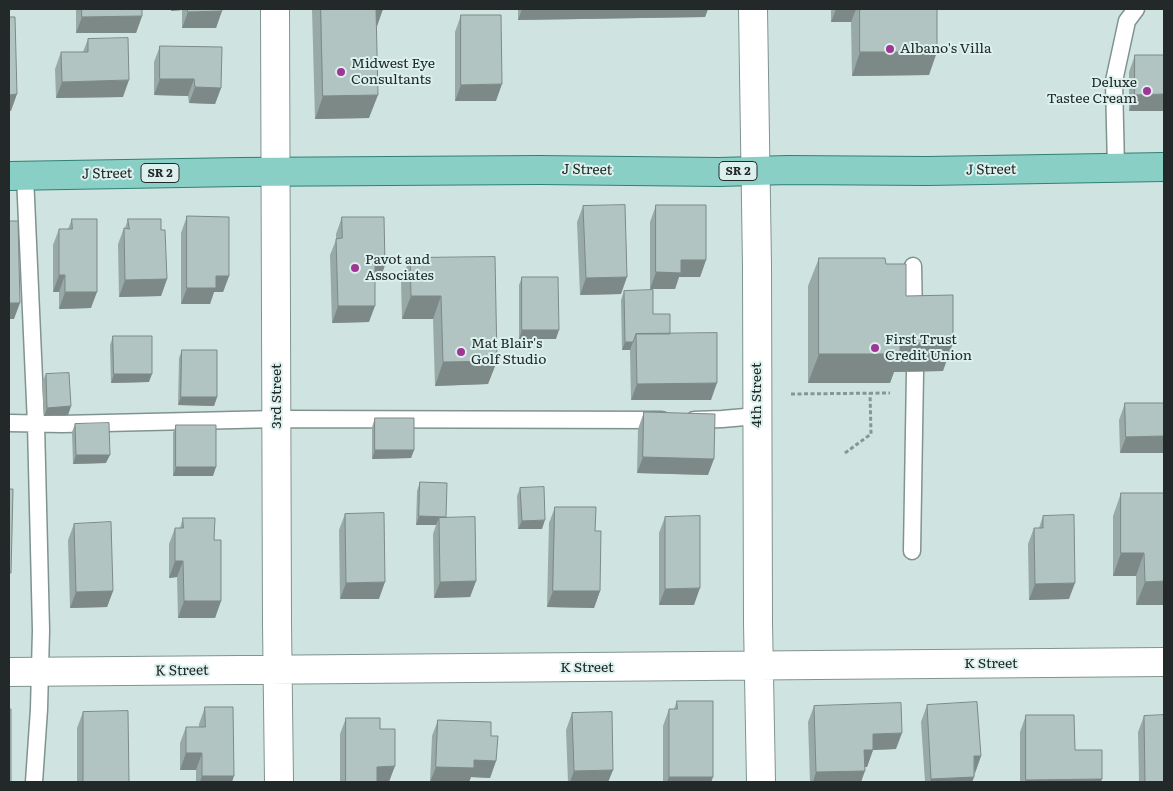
<!DOCTYPE html>
<style>
body{margin:0}
#map{position:relative;width:1173px;height:791px;overflow:hidden;background:#cfe4e0;font-family:Literata,serif}
canvas{display:block}
.frame{position:absolute;inset:0;border:10px solid #222928;pointer-events:none}
</style>
<div id="map">
<canvas width="1173" height="791"></canvas>
<div class="frame"></div>
</div>
<script>
const c = document.querySelector('canvas').getContext('2d');
c.lineJoin = 'round';
function trace(path, color, width, dash) { c.strokeStyle = color; c.lineWidth = width; c.lineCap = dash ? 'butt' : 'round'; c.setLineDash(dash || []); c.stroke(path); }
function paint(path, color) { c.fillStyle = color; c.fill(path, 'evenodd'); }
function write(font, color, halo, rows, align = 'center') {
  c.font = font + ' Literata,serif'; c.lineWidth = 4; c.setLineDash([]); c.textBaseline = 'middle'; c.strokeStyle = halo; c.fillStyle = color; for (const [text, x, y, turn = 0] of rows) {
    c.save(); c.translate(x, y); c.rotate((+turn || 0) * Math.PI / 180); c.textAlign = isNaN(turn) ? turn : align; if (halo) c.strokeText(text, 0, 0); c.fillText(text, 0, 0); c.restore();
  }
}
const lane = new Path2D(`
 M1116,168L1114,81L1127,21L1136,9
 M25,176L36,424L41,630L39,709L34,782
 M913,266L914,317
 M694,420L722,419L757,416
 M9,423L62,424L277,419L662,420
 M912,551L915,372`);
const street = new Path2D(`
 M275,9L277,623L279,782
 M753,9L757,266L758,623L761,782
 M9,672L1164,662`);
const primary = new Path2D(`
 M9,176L240,172L539,170L719,172L788,170L927,171L1164,167`);
trace(lane, '#80938f', 19);
trace(street, '#80938f', 30);
trace(primary, '#328075', 30);
trace(new Path2D(`
 M791,394L890,393
 M845,453L871,434L870,393`), '#879693', 3, [4, 2.5]);
trace(lane, '#fff', 16);
trace(street, '#fff', 28);
trace(primary, '#89cfc5', 28);
paint(new Path2D(`
 M76,9H142V16L136,33H76Z
 M171,9H222L216,28H182V10L171,11Z
 M312,9H383L377,26L369,118L315,119Z
 M518,9H708L705,17L518,20Z
 M831,9H937L929,75L852,76L851,22H831Z
 M461,15L496,101H455V32Z
 M88,39L123,97L56,98L55,69L61,52H83Z
 M160,46L221,88L215,104L189,103L188,96L154,95V62Z
 M1135,55H1164L1129,111V72Z
 M656,205L706,260L700,277H679L675,289H650V222Z
 M583,206L621,294L580,295L577,222Z
 M187,216L229,276L223,292H214L210,304H181V233Z
 M342,217L385,265L379,282H375L369,322L332,323L330,255L336,240V234Z
 M72,219L91,308L59,309V292H53V245L59,229H68Z
 M128,219L161,230L167,279L161,296L119,297L118,244L124,228H125Z
 M410,258L497,361L488,384L435,386L433,319H402L401,281Z
 M819,258L886,264L906,296L943,371L894,372L890,383H808V286Z
 M522,277L556,339H519V285Z
 M624,291L653,314L670,334L711,400H631L630,350H622L621,300Z
 M113,336L149,382L111,383L110,345Z
 M182,350L217,397L214,406L178,405L179,358Z
 M46,374L71,406L68,415L44,416L42,382Z
 M1125,403H1164V453H1120L1119,420Z
 M644,412L708,475L637,473L638,429Z
 M375,418L414,450L411,458L372,459V427Z
 M75,424L106,463L73,464L72,432Z
 M176,425L213,476H173V433Z
 M420,482L446,518L476,581L470,597L434,598L433,534L436,525H416L417,491Z
 M520,488L542,529H518L517,496Z
 M1121,493L1164,605H1136V576H1113V516Z
 M555,507L595,531L600,591L594,608L547,607L549,523Z
 M345,514L379,599H340L339,530Z
 M1043,516L1069,599L1029,600L1028,544L1034,528H1039Z
 M665,517L694,605H659V533Z
 M183,518L214,540L221,601L215,618H178L177,577L169,578V544L175,528H180Z
 M74,524L113,591L107,607L70,608L68,540Z
 M677,701L713,777L711,782H663V726L669,709H674Z
 M927,705L981,756L975,773L974,777L972,782H925L921,722Z
 M814,706L896,749L873,750L867,767H865L861,782H810L808,722Z
 M205,707L232,782H196V770H180V743L186,727H199V724Z
 M83,712L129,782H77V728Z
 M572,713L613,770L608,782H568L566,730Z
 M1026,715L1075,750L1101,782H1020V732Z
 M1144,716L1164,782H1139L1138,732Z
 M346,718L380,729L389,782H340V734Z
 M438,720L491,736L496,761L490,778L471,777L469,782H430L432,736Z`), '#98a9a6');
paint(new Path2D(`
 M171,9H183L182,10L171,11Z
 M374,9H383L377,26Z
 M522,9H708L705,17L518,20Z
 M836,9H856L851,22H831Z
 M222,11L216,28H182L188,12Z
 M142,16L136,33H76L82,17Z
 M860,52H937L929,75L852,76Z
 M160,79H194L188,96L154,95Z
 M129,80L123,97L56,98L62,82Z
 M502,84L496,101H455L461,85Z
 M195,87L221,88L215,104L189,103Z
 M17,94L11,111H9V95Z
 M1164,94V111H1129L1135,95Z
 M378,95L369,118L315,119L323,96Z
 M681,260H706L700,277H679L675,289H650L656,272Z
 M375,265H385L379,282H369Z
 M59,275H65L59,292H53Z
 M216,276H229L223,292H214L210,304H181L187,288Z
 M627,277L621,294L580,295L586,278Z
 M167,279L161,296L119,297L125,280Z
 M65,292H97L91,308L59,309Z
 M411,296H441L433,319H402Z
 M9,303H20L14,319H9Z
 M338,306H375L369,322L332,323Z
 M522,330H559L556,339H519Z
 M625,342H633L630,350H622Z
 M900,343H953L943,371L894,372L890,383H808L819,354Z
 M497,361L488,384L435,386L443,362Z
 M114,374H152L149,382L111,383Z
 M717,383L711,400H631L637,384Z
 M181,397H217L214,406L178,405Z
 M71,406L68,415L44,416L47,408Z
 M1164,436V453H1120L1126,437Z
 M375,450H414L411,458L372,459Z
 M76,455H110L106,463L73,464Z
 M643,457L714,459L708,475L637,473Z
 M176,467H216L213,476H173Z
 M419,516L446,517L439,525V518L436,525H416Z
 M545,520L542,529H518L522,521Z
 M1121,553H1144L1136,576H1113Z
 M175,561H183L177,577L169,578Z
 M476,581L470,597L434,598L440,582Z
 M1164,581V605H1136L1145,582Z
 M385,582L379,599H340L346,583Z
 M1075,583L1069,599L1029,600L1035,584Z
 M700,588L694,605H659L665,589Z
 M113,591L107,607L70,608L76,592Z
 M553,591H600L594,608L547,607Z
 M184,601H221L215,618H178Z
 M902,733L896,749L873,750L867,767H858L864,750L873,734Z
 M186,753H202L196,770H180Z
 M974,756H981L975,773Z
 M474,760L496,761L490,778L471,777L469,782H430L436,767Z
 M395,766L389,782H372L377,767Z
 M613,770L608,782H570L574,771Z
 M865,771L861,782H813L816,772Z
 M202,776H234L232,782H200Z
 M669,777H713L711,782H667Z
 M974,777L972,782H930L931,779Z
 M1102,779L1101,782H1025L1026,780Z`), '#7c8987');
const building = new Path2D(`
 M82,9H142V16L82,17Z
 M188,9H222V11L188,12Z
 M321,9H376L378,95L323,96Z
 M860,9H937V52H860Z
 M461,15H501L502,84L461,85Z
 M9,17H15L17,94L9,95Z
 M128,38L129,80L62,82L61,52H88V39Z
 M160,46L222,47L221,88L195,87L194,79H160Z
 M1135,55H1164V94L1135,95Z
 M625,205L627,277L586,278L583,206Z
 M656,205H706V260H681V273L656,272Z
 M187,216L229,217V276H216V288H187Z
 M342,217H384L385,265H375V306H338L336,239L342,238Z
 M72,219H97V292H65V275H59V229H72Z
 M128,219H161V230H165L167,279L125,280L124,228L129,229Z
 M9,221H18L20,303H9Z
 M495,257L497,361L443,362L441,296H411L410,258Z
 M819,258H885L886,264H906V296L953,295V343H900V354H819Z
 M522,277H558L559,330H522Z
 M653,290V314H670V334H636L633,342H625L624,291Z
 M717,333V383L637,384L636,334Z
 M113,336H152V374H114Z
 M182,350H217V397H181Z
 M69,373L71,406L47,408L46,374Z
 M1125,403H1164V436L1126,437Z
 M644,412L715,414L714,459L643,457Z
 M375,418H414V450H375Z
 M109,423L110,455H76L75,424Z
 M176,425H216V467H176Z
 M420,482L447,483L446,517L419,516Z
 M544,487L545,520L522,521L520,488Z
 M9,489H13L11,573H9Z
 M1121,493H1164V581L1145,582L1144,553H1121Z
 M555,507H596L595,531H601L600,591H553Z
 M384,513L385,582L346,583L345,514Z
 M1074,515L1075,583L1035,584L1034,528H1043V516Z
 M700,516V588L665,589V517Z
 M475,517L476,581L440,582L439,518Z
 M183,518H215L214,540H221V601H184L183,561H175V528H183Z
 M111,522L113,591L76,592L74,524Z
 M677,701H713V777H669V709H677Z
 M977,702L981,756H974V777L931,779L927,705Z
 M901,703L902,733L873,734V750H864L865,771L816,772L814,706Z
 M205,707H233L234,776H202V753H186V727H205Z
 M9,709H11V782H9Z
 M128,711L129,782H83V712Z
 M612,712L613,770L574,771L572,713Z
 M1026,715H1074L1075,750H1102V779L1026,780Z
 M1164,715V782H1145L1144,716Z
 M346,718H380V729H395V766L377,767V782H346Z
 M438,720L491,722V736H498L496,761L474,760V768L436,767Z`);
paint(building, '#b1c4c1');
trace(building, '#7c8987', 1);
for (const [x, y, r, color] of [
 [890,49,5,"#a13595"],
 [341,72,5,"#a13595"],
 [1147,91,5,"#a13595"],
 [355,268,5,"#a13595"],
 [875,348,5,"#a13595"],
 [461,352,5,"#a13595"]
]) { const dot = new Path2D(); dot.arc(x, y, r, 0, 2 * Math.PI); c.fillStyle = color; c.fill(dot); trace(dot, '#dcf1ed', 2); }
for (const [x, y, w] of [
 [738,171,38],
 [160,173,38]
]) { const box = new Path2D(); box.roundRect(x - w / 2, y - 9.5, w, 19, 4); c.fillStyle = '#dcf1ed'; c.fill(box); trace(box, '#222928', 1); }
write('bold 12px', '#222928', null, [
 ["SR 2",738,171],
 ["SR 2",160,173]
]);
write('14px', '#222928', '#dcf1ed', [
 ["Albano's Villa",900,49],
 ["Midwest Eye",351,64],
 ["Consultants",351,80],
 ["Deluxe",1137,83,"right"],
 ["Tastee Cream",1137,99,"right"],
 ["Pavot and",365,260],
 ["Associates",365,276],
 ["First Trust",885,340],
 ["Credit Union",885,356],
 ["Mat Blair's",471,344],
 ["Golf Studio",471,360]
], 'left');
write('14px', '#222928', '#dcf1ed', [
 ["J Street",587,170,1],
 ["J Street",991,170,-1],
 ["J Street",107,174,-1],
 ["4th Street",757,395,-90],
 ["3rd Street",277,396,-90],
 ["K Street",991,664],
 ["K Street",587,668],
 ["K Street",182,671,-1]
]);
</script>
